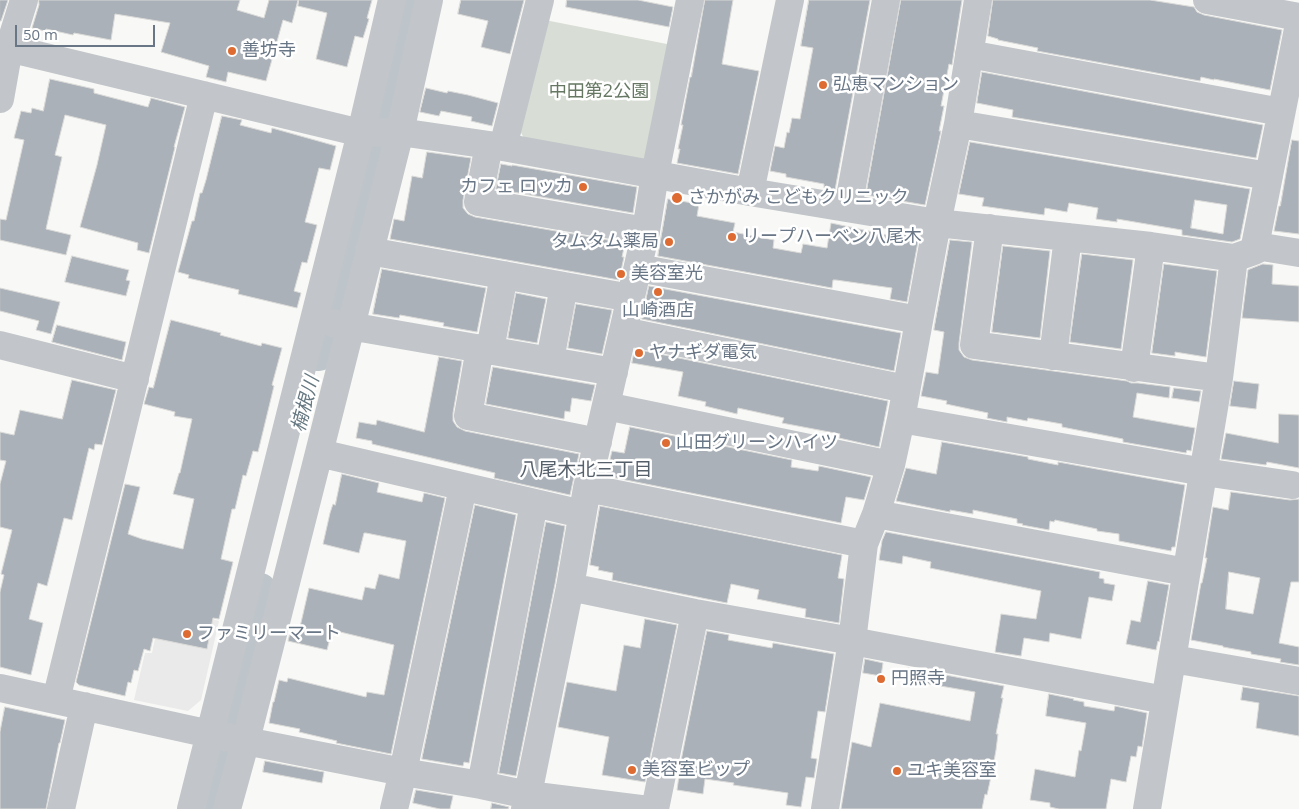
<!DOCTYPE html>
<meta charset="utf-8">
<style>
body{margin:0}
#map{position:relative;width:1299px;height:809px;overflow:hidden;background:#f8f9f6;font-family:"Open Sans",sans-serif}
canvas{display:block}
.scale{position:absolute;left:15px;top:25px;width:140px;height:22px;box-sizing:border-box;border:2px solid #697686;border-top:0;padding-left:6px;font-size:15px;line-height:18px;white-space:nowrap;color:#697686;-webkit-text-stroke:4px #fff;paint-order:stroke}
</style>
<div id="map">
<canvas width="1299" height="809"></canvas>
<div class="scale">50 m</div>
</div>
<script>
const c = document.querySelector('canvas').getContext('2d');
c.lineJoin = 'round';
function paint(path, color) { c.fillStyle = color; c.fill(path, 'evenodd'); }
function trace(path, color, width, dash) { c.strokeStyle = color; c.lineWidth = width; c.lineCap = dash ? 'butt' : 'round'; c.setLineDash(dash || []); c.stroke(path); }
function write(font, color, halo, rows, align = 'center') {
  c.font = font + ' "Open Sans","Noto Sans JP",sans-serif'; c.lineWidth = 5; c.setLineDash([]); c.textBaseline = 'middle'; c.strokeStyle = halo; c.fillStyle = color; for (const [text, x, y, turn = 0] of rows) {
    c.save(); c.translate(x, y); c.rotate((+turn || 0) * Math.PI / 180); c.textAlign = isNaN(turn) ? turn : align; if (halo) c.strokeText(text, 0, 0); c.fillText(text, 0, 0); c.restore();
  }
}
paint(new Path2D(`
 M162,606L219,621L201,700L188,711L134,700L145,653H152Z`), '#e9eae9');
paint(new Path2D(`
 M545,20L672,45L653,153L643,161L525,140L519,129Z`), '#d8ddd5');
trace(new Path2D(`
 M319,354L374,156L384,105L409,0
 M209,809C227,736 242,663 260,590`), '#bdc5cb', 34);
const building = new Path2D(`
 M0,0H8L1,21H0Z
 M39,0H240L237,10L264,18L269,0H298L292,23L283,20L266,81L228,72L226,82L206,77L209,66L161,52L170,23L115,14L111,40L74,33L73,35L46,29L45,31L32,28L39,5Z
 M299,0H372L367,18L369,19L363,38L355,36L347,67L316,59L327,13L298,6Z
 M461,0H524L510,54L481,47L488,21L458,14Z
 M567,0H638L673,7L669,27L566,7Z
 M705,0H733L722,64L759,71L738,174L677,163L680,149H678L683,125H681L690,77H691Z
 M809,0H870L835,190L824,188V184L786,177V174L770,171L775,146L784,148L787,132L789,133L792,118L800,119L813,48L801,46Z
 M901,0H962L952,65L949,64L941,106H944L939,131H941L925,205L866,195Z
 M993,0H1150L1194,7L1197,12L1204,15L1282,30L1270,90L1214,79V80L1201,77L1200,81L1037,51L1038,48L998,40V39L988,36Z
 M982,72L1263,125L1256,158L1012,117L1013,110L977,103Z
 M50,79L94,89V93L148,107L151,98L185,107L174,147H175L149,253L137,250L138,243L80,227L97,165L106,125L65,115L55,155L62,157L46,229L71,235L66,255L0,240V219L6,220L24,140L14,138L21,111L31,113L32,108L43,111Z
 M426,88L447,93L448,91L468,95L498,103L492,126L471,121L472,117L441,111L439,116L420,112Z
 M222,116L242,120L240,125L271,133L272,128L336,146L330,170L319,168L305,222L317,225L307,263L302,262L294,291L301,293L297,308L238,294L239,290L188,278L189,275L178,272L192,221H194L200,193H202L206,180Z
 M1292,140L1299,141V234L1274,231L1279,206H1280Z
 M970,142L1250,189L1240,239L1232,242L1182,235V230L1117,219V222L1096,219L1098,208L1069,203L1067,212L1045,208L1044,215L982,206L984,198L959,194ZM1195,200L1227,205L1223,234L1191,228Z
 M427,152L471,158L463,200V208L468,214L475,217L625,243L622,257H624L619,280L390,239L394,219L404,221L412,176L422,178Z
 M501,164L512,166V165L637,187L633,213L496,189Z
 M668,199L699,204L697,216L735,223L733,232L774,240L773,248L801,253L803,244L827,248L831,223L901,238L902,233L919,236L907,302L890,299L892,288L836,280H833L832,288L658,256Z
 M950,240L972,242L959,343V350L964,357L972,360L1127,381L1131,383H1138L1170,387L1169,398L1137,393L1133,417L1195,428L1191,451L1187,450L1186,453L1123,442V439L1062,427V424L1028,418L1027,421L1007,417V422L987,418L988,413L946,404L947,401L921,396L926,372L938,374L944,332L934,330Z
 M1003,246L1050,251L1040,338L992,332Z
 M1082,254L1133,260L1121,349L1070,342Z
 M72,256L129,270L126,280L130,281L126,296L65,282Z
 M1164,264L1217,271L1206,357L1175,352V356L1152,353Z
 M1263,264L1273,265L1272,284L1299,286V322L1242,318L1248,270Z
 M382,269L486,288L477,332L443,326L444,323L400,315L399,318L373,314Z
 M649,286L901,333L894,371L642,319Z
 M0,288L60,302L51,334L36,330L39,321L0,311Z
 M516,293L546,299L537,343L508,338Z
 M576,304L612,310L602,354L568,348Z
 M171,320L221,333L220,335L261,346L262,343L282,348L272,385L274,386L258,452L253,451L246,476L243,475L235,509H232L221,559L233,562L219,619L213,618L207,649L153,638L150,651L144,649L138,671L134,670L131,683L128,682L125,696L79,685L76,682L125,484L140,487L128,534L142,539L183,549L194,499L173,494L179,473H180L192,419L174,416L175,412L144,404L149,387L153,388Z
 M57,325L126,342L122,360L52,342Z
 M635,349L888,401L879,447L839,438L840,434L782,423L784,418L738,408L737,414L705,406L706,402L678,396L683,372L632,363Z
 M439,357L462,361L453,413V421L457,427L465,431L579,454L570,495L494,478L495,473L372,444V441L356,438L359,422L376,425L377,420L424,432Z
 M493,367L595,385L591,401L572,398L570,412L565,411L564,419L486,404Z
 M72,380L116,390L102,445L95,444L94,450L89,448L72,520L64,518L47,586L38,583L29,619L43,623L31,675L0,667V592L4,575L1,574L12,530L0,527V484L6,461L0,460V432L14,435L20,410L62,419Z
 M1234,381L1259,384L1256,409L1230,406Z
 M1174,388L1201,391L1199,402L1172,398Z
 M1279,414L1299,415V468L1267,462L1266,465L1221,459L1226,433L1278,443Z
 M630,427L792,460L791,467L818,471L819,466L871,477L864,500L846,497L841,523L606,476L612,451L624,453Z
 M942,442L1028,457V459L1058,465V462L1185,485L1175,547H1172L1171,551L1119,541V534L1097,531V529L1055,520L1054,522L1050,521L1049,530L1022,525L1023,524L1017,523V519L973,510V514L950,510V512L896,501L906,468L936,474Z
 M342,474L379,483L377,492L422,502L424,493L445,498L391,754L336,743L337,741L299,732L300,729L269,723L273,702H274L279,680L287,682L288,678L366,697L367,692L384,695L394,645L332,630L327,650L288,641L292,625L300,627L309,588L362,600L365,587L375,589L379,574L399,579L406,541L366,533H364L359,553L323,544L330,513L333,504L335,505Z
 M1231,492L1290,500L1299,499V582H1291L1279,643L1299,647V665L1280,662L1281,659L1251,654V652L1223,647V646L1191,640L1201,583H1202L1207,558H1205L1213,507L1228,510ZM1229,572L1260,578L1253,614L1226,609Z
 M475,505L516,515L469,763L464,762L463,766L422,759Z
 M600,506L842,555L838,578L844,579L839,623L805,617L806,609L757,599L759,590L731,584L727,603L612,580L613,573L598,570L599,567L590,565Z
 M546,522L565,526L555,584L516,776L499,773Z
 M886,532L1100,572L1099,578L1104,579V583L1115,585L1112,601L1089,597L1081,639L1050,633L1049,642L1024,638L1021,656L995,652L1001,614L1036,619L1041,591L930,568L931,562L903,556L902,564L879,560L882,541Z
 M1148,581L1169,585L1159,642L1158,641L1156,650L1126,644L1131,620L1140,622Z
 M645,619L677,625L645,782L602,775L609,737L558,727L567,682L616,691L624,645L640,648Z
 M707,631L729,635L728,640L772,648L773,643L834,654L825,712L818,711L811,758L817,759L814,778L806,777L801,807L786,805L788,793L733,785L734,783L705,779L703,794L677,790L681,761Z
 M865,659L883,663L881,676L863,673Z
 M908,668L1004,686L1001,698H1003L996,734H998L996,750L992,772L987,795L985,794L982,809H841L852,742L871,747L880,703L970,721L975,692L906,680Z
 M1243,687L1299,696V736L1256,728L1259,703L1241,700Z
 M1049,694L1074,699L1073,700L1084,702V706L1114,711L1115,706L1147,713L1142,747L1138,746L1136,757L1131,756L1126,782L1111,779L1106,809H1059L1050,807V803L1030,800L1035,769L1075,777L1079,750L1081,751L1086,723L1046,716Z
 M5,707L65,720L60,743H59L46,809H0V732Z
 M265,761L324,772L322,783L263,772Z
 M416,790L453,796L450,809H440L413,803Z
 M492,803L509,807L508,809H491Z`);
paint(building, '#abb1b8');
trace(building, '#dadad8', 1);
trace(new Path2D(`
 M1207,0L1299,17
 M0,46L361,133L400,132L503,147L750,192L937,223L1151,246L1234,258L1254,251L1262,247L1299,253
 M969,54L1281,112
 M0,99L9,48L24,0
 M958,124L1269,176
 M489,145L478,202L646,231
 M503,147L540,0
 M750,192L790,0
 M848,208L886,0
 M990,228L974,345L1219,378
 M369,251L631,298
 M1254,251L1299,24
 M638,268L919,320
 M332,323L614,372
 M623,331L906,389
 M0,345L135,379
 M480,348L468,416L598,442
 M490,350L504,275
 M1053,356L1068,237
 M550,360L564,286
 M1134,368L1151,246
 M606,406L891,465
 M901,419L1204,472L1292,485
 M319,453L582,514
 M587,488L864,544
 M876,514L1186,572
 M570,587L695,613L852,641L1165,700
 M1173,659L1299,681
 M0,688L210,734L403,772L481,785L528,795L641,809
 M56,700L204,95
 M481,785L534,503
 M61,809L84,706
 M191,809L361,133L392,0
 M227,809L246,740L319,453L400,132L429,0
 M394,809L403,772L463,487
 M525,809L570,587L587,488L646,231L655,174L690,0
 M655,809L695,613
 M825,809L852,641L864,544L876,514L891,465L901,419L937,223L958,124L978,0
 M1147,809L1219,378L1234,258`), '#c2c5c9', 28);
for (const [x, y, r, color] of [
 [232,51,5,"#dd6b32"],
 [823,85,5,"#dd6b32"],
 [583,187,5,"#dd6b32"],
 [677,198,6,"#dd6b32"],
 [732,237,5,"#dd6b32"],
 [669,242,5,"#dd6b32"],
 [621,274,5,"#dd6b32"],
 [658,292,5,"#dd6b32"],
 [639,353,5,"#dd6b32"],
 [666,443,5,"#dd6b32"],
 [187,634,5,"#dd6b32"],
 [881,679,5,"#dd6b32"],
 [632,770,5,"#dd6b32"],
 [897,771,5,"#dd6b32"]
]) { const dot = new Path2D(); dot.arc(x, y, r, 0, 2 * Math.PI); c.fillStyle = color; c.fill(dot); trace(dot, '#fff', 2); }
write('18px', '#697686', '#fff', [
 ["善坊寺",242,51],
 ["弘恵マンション",833,85],
 ["カフェ ロッカ",573,187,"right"],
 ["さかがみ こどもクリニック",688,198],
 ["リープハーベン八尾木",742,237],
 ["タムタム薬局",659,242,"right"],
 ["美容室光",631,274],
 ["山崎酒店",658,311,"center"],
 ["ヤナギダ電気",649,353],
 ["山田グリーンハイツ",676,443],
 ["ファミリーマート",197,634],
 ["円照寺",891,679],
 ["美容室ビップ",642,770],
 ["ユキ美容室",907,771]
], 'left');
write('18px', '#667863', '#fff', [
 ["中田第2公園",599,92]
]);
write('italic 19px', '#657781', '#fff', [
 ["楠根川",306,404,-75]
]);
write('19px', '#56606b', '#fff', [
 ["八尾木北三丁目",586,471]
]);
</script>
